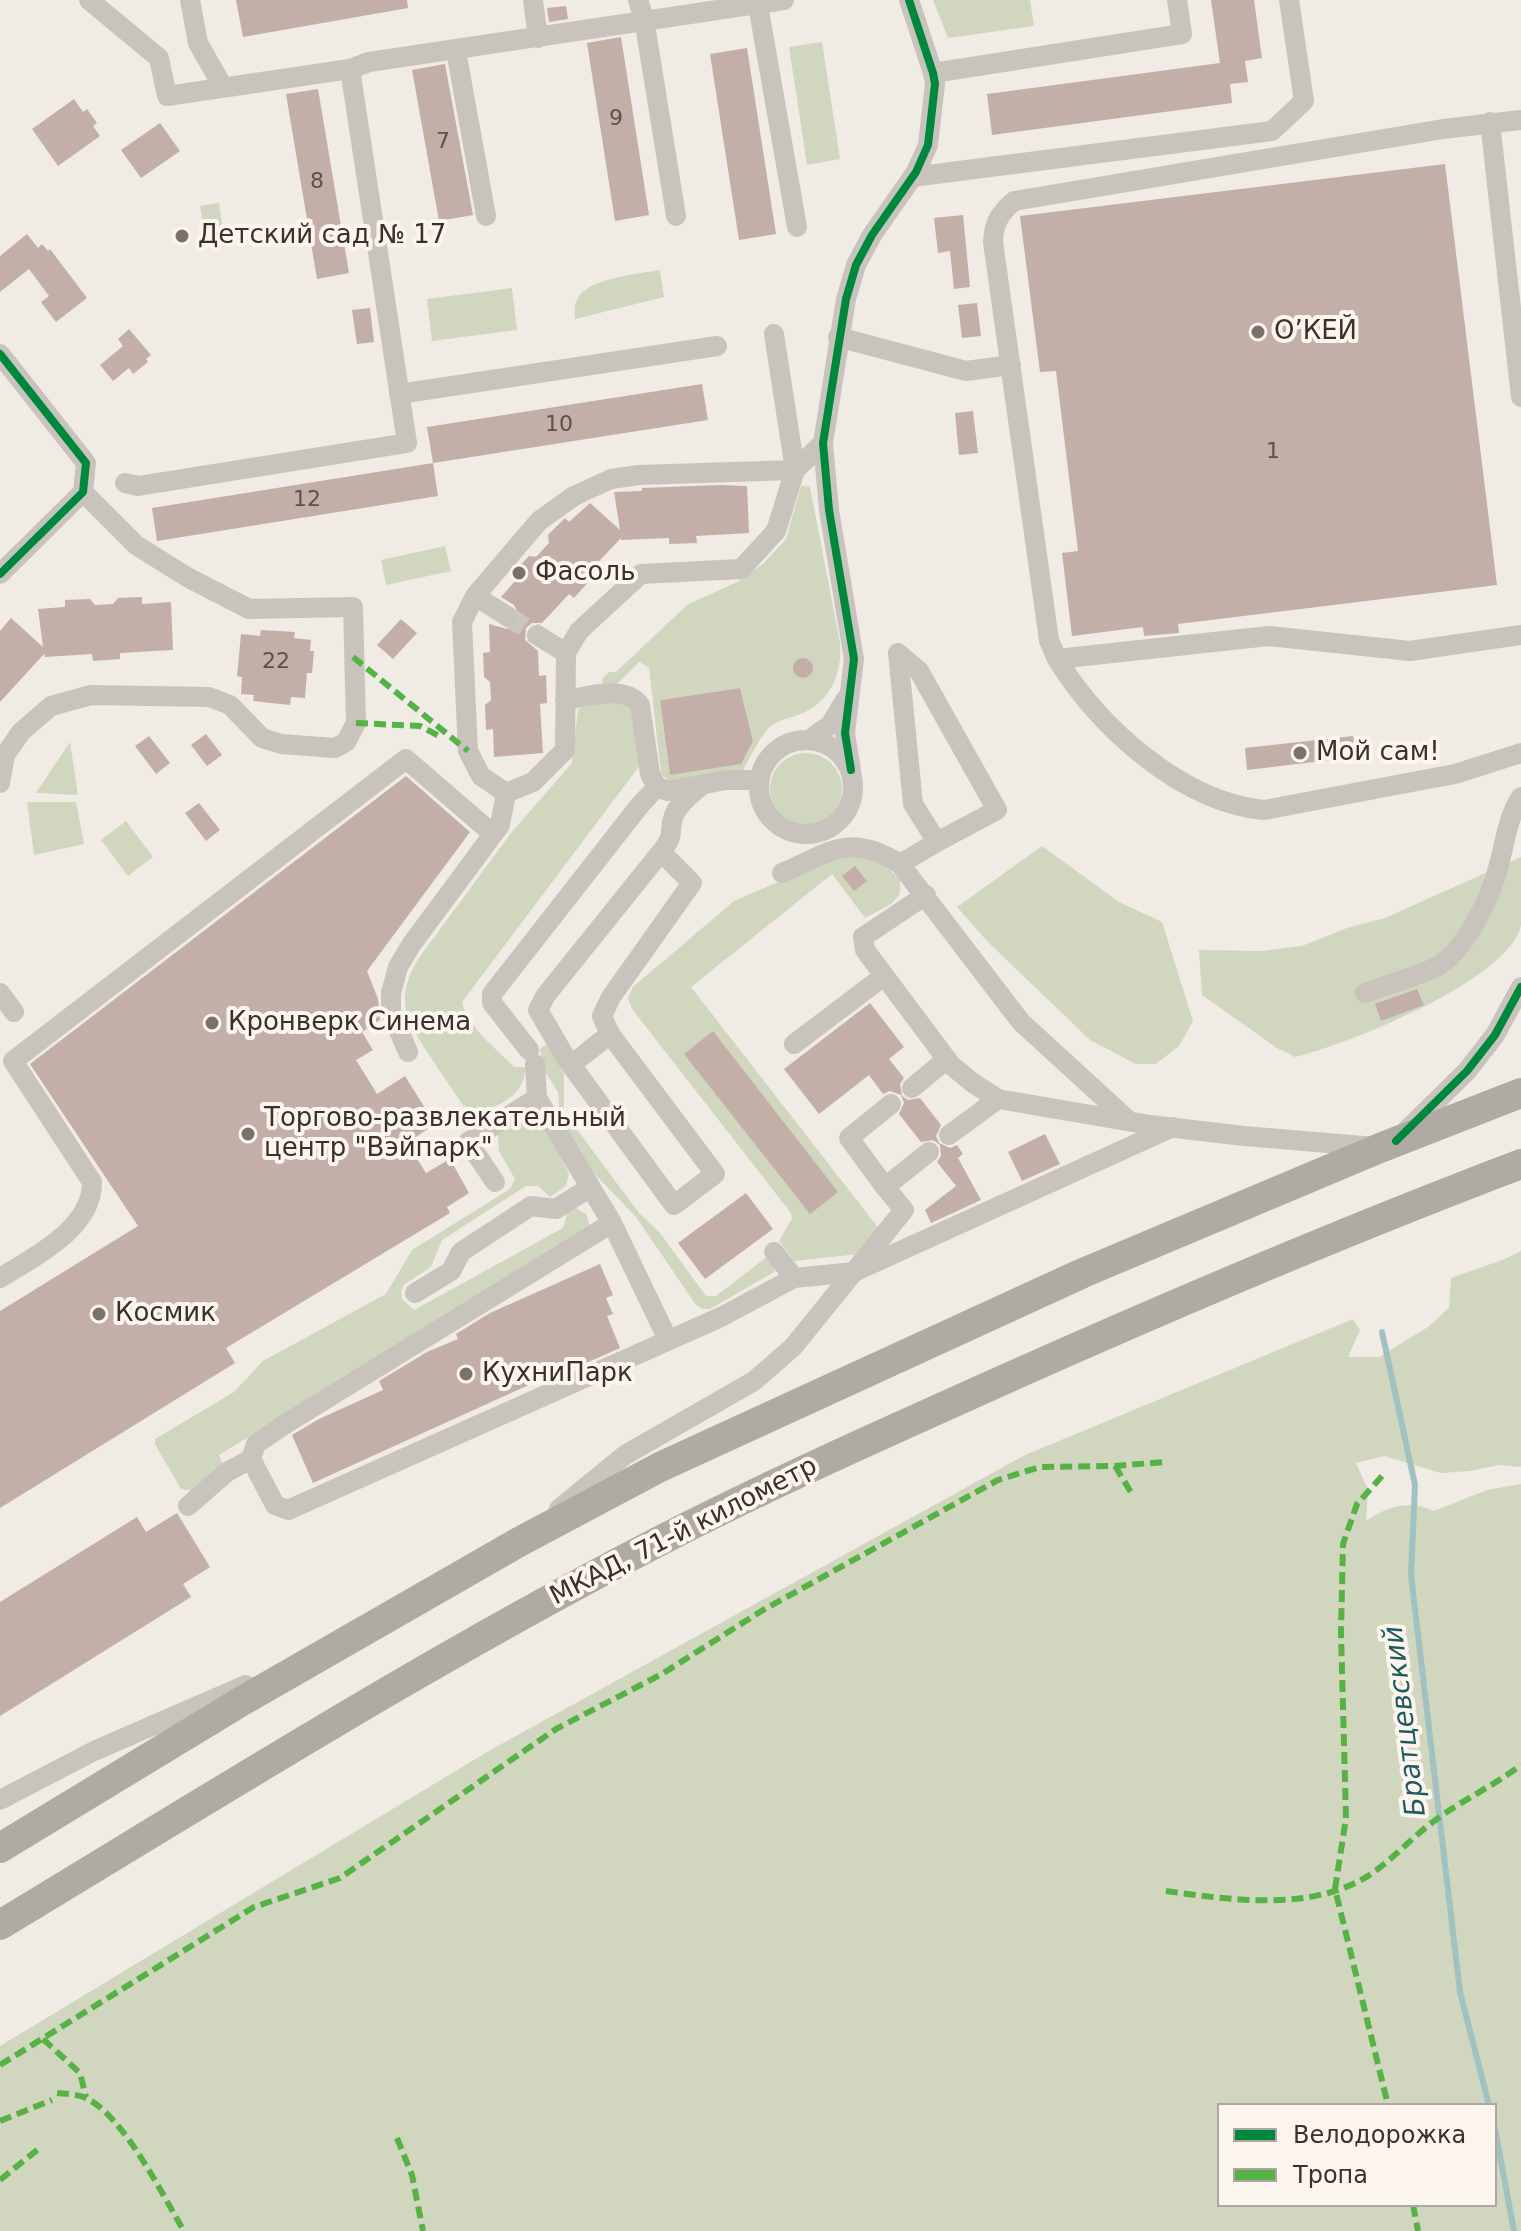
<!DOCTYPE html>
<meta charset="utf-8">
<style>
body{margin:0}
#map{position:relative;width:1521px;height:2231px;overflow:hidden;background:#f0ebe5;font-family:"DejaVu Sans",sans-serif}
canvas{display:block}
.legend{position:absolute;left:1217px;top:2103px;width:280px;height:104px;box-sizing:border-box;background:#fbf5ee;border:2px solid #aea6a0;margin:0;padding:10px 14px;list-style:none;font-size:24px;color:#3b302b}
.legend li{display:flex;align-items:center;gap:16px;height:40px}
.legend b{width:40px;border:2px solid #aea6a0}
</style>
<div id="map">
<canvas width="1521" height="2231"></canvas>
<ul class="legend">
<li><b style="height:10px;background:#00873e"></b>Велодорожка</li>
<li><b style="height:10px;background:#57b246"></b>Тропа</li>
</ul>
</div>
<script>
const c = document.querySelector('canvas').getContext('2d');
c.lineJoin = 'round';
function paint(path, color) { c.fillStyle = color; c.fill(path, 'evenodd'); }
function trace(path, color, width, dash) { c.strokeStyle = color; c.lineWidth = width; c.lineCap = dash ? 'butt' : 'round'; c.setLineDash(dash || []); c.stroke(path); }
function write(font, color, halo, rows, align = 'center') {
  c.font = font + ' "DejaVu Sans",sans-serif'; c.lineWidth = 8; c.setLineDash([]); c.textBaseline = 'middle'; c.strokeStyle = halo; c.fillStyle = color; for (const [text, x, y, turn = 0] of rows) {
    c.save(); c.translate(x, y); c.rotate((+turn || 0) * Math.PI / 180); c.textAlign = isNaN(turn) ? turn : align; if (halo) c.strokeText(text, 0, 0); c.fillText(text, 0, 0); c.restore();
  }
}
paint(new Path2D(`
 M933,0H1030L1034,26L948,38Z
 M822,42L840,159L807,165L789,47Z
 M219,203L225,242L207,245L200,206Z
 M660,270L664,297L575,319C575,314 574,305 577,300C585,278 639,274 660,270Z
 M512,288L517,330L432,341L427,299Z
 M801,486L810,487L840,643C842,671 833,697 807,711C797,717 782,718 772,725C762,732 749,760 742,772L671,783L661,774L649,667L639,662L612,689L603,687L602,679L609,672H616L687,605L737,582L764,563L786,539ZM740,688L753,741L741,763L670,775L660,700Z
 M445,546L451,571L386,585L381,560Z
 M618,701L631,707L641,764L462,1002C467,1027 497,1049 514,1067H525C528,1095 487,1119 463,1105C451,1088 439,1070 428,1053C403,1016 395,995 421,955L511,833L572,763L578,710L582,706Z
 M70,742L78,795L36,793Z
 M770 789a36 36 0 1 1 72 0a36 36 0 1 1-72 0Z
 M27,802H76L84,844L34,855Z
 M126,821L153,857L128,876L101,840Z
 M1042,846L1119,902L1162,922L1193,1021L1179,1046L1156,1064H1136L1090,1040L987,941L957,907Z
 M852,854L884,864L900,880V894L891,904L865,918L832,874L691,987L887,1239L859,1254L794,1261L779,1241L792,1219L791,1213L632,1009L628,998L633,987L734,901L818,865Z
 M1521,857C1521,878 1521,904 1521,925C1510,980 1346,1045 1295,1057L1277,1048L1202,995L1199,950L1262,951L1302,946L1347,928L1385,918Z
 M548,1043L552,1046L564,1074V1112L639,1213L660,1233L706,1296H716L768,1256L775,1270L774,1272L710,1309H703L696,1305L636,1217L588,1167L560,1122L558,1092L545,1072L540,1049Z
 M527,1115L538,1119L543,1123L569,1173L566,1186L550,1197L538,1186H526L442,1240L431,1267L405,1284L401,1290L402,1299L414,1310L563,1228L567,1213L576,1208L586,1214L590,1226L219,1455L223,1465L193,1491L181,1489L155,1444V1439L234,1392L263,1361L386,1294L412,1250L510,1189L515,1179L499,1151L498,1134Z
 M1521,1251V1467L1499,1465L1470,1471L1441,1473L1384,1456L1356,1463L1368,1490L1366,1521C1388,1506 1409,1500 1434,1511L1487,1490L1521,1484V2231H0V2046L487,1752L1025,1455L1353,1319L1360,1330L1348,1357H1379L1428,1327L1449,1308L1451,1278L1505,1259ZM1219,2105H1495V2205H1219Z`), '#d1d6bf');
trace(new Path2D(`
 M1382,1332L1415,1485L1411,1575L1460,1992L1489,2105
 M1495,2129L1514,2231`), '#a1c2c1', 6);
paint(new Path2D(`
 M236,0H407L408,8L243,37Z
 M1211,0H1254L1262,58L1245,61L1248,82L1230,84L1232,103L992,135L987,94L1220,63Z
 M566,6L568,19L549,22L547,8Z
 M621,37L649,215L615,221L587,43Z
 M747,48L776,234L739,240L710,54Z
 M445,64L473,215L439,221L412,70Z
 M318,89L349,273L317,279L286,94Z
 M74,99L83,112L87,109L97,123L93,126L100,136L58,166L32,129Z
 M160,123L180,151L141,178L121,150Z
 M1445,164L1497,585L1178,624L1179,633L1144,636L1143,627L1072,636L1062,553L1078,551L1056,371L1040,372L1020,216Z
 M963,215L970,287L954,289L950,251L938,253L934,218Z
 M27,234L38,248L42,244L48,251L50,249L87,298L56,322L41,302L49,296L29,269L0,292V256Z
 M977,303L981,336L962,338L958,305Z
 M370,308L374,342L357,344L352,310Z
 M129,329L151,355L146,359L148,362L133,374L129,368L113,381L100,365L123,346L118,339Z
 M702,384L708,420L433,463L427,427Z
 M973,411L978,453L959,455L955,413Z
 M433,463L438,496L157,541L152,508Z
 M719,485L747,486L749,533L696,536L697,543L669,544V538L621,540V538L588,573L592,578L574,598L569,594L542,623H532L526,628L525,640L538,651L539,676L546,675L547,703L540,704L543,753L494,757L493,729L486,730L485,705L491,700L490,682L484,677L483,653L490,652L489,624L507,629L518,623H528L520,616L514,605L501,597L517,579L512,574L529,556L536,557L549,543L548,535L565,518L569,522L590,503L620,530L614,492L642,491V488Z
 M142,597V604L171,602L173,650L120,653V659L93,661L92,654L45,657L44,654L0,702V631L11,618L43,647L38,609L65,607V600L90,599L95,605L113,604L118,598Z
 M401,619L417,633L393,659L377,645Z
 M261,630L295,632L294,638L311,640L310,651H314L312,673H307L305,698L291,697L290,705L253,701L254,695L241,694L242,677L237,676L241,634L260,636Z
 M793 668a10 10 0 1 1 20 0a10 10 0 1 1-20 0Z
 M740,688L753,741L741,764L670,775L660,700Z
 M206,734L222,755L207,766L191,745Z
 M149,736L170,763L156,774L135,746Z
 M1353,736L1356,757L1247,770L1245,748Z
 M406,776L470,832L367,971L378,999L380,1020L362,1032L373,1050L356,1060L377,1094L405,1076L435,1124L407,1143L426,1173L450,1159L469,1193L447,1207L450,1213L226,1348L235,1363L0,1508V1311L138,1226L30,1064Z
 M199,803L220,830L206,841L185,813Z
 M855,866L867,881L854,891L842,876Z
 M1417,989L1424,1005L1381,1021L1375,1004Z
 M870,1003L904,1047L889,1059L904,1078L900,1084L902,1096L908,1100L920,1098L941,1125L936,1136L939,1143L950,1148L957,1145L963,1154L958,1158L981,1200L931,1223L925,1210L956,1186L937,1162L941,1156L940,1145L933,1140L921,1142L899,1114L904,1103L901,1095L890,1091L883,1094L869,1075L819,1114L784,1069Z
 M713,1031L838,1192L810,1214L684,1054Z
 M1045,1134L1060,1164L1022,1181L1008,1152Z
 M746,1193L773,1229L705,1279L678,1243Z
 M600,1264L613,1295L606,1298L613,1314L607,1316L620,1348L568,1371L566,1368L313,1483L292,1435L319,1419L383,1390L379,1381L427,1352L458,1339L456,1334L490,1313Z
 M177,1513L210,1567L183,1584L191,1597L0,1716V1602L137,1517L146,1532Z`), '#c3afa7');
trace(new Path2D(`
 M507,616L537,635`), '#ccc6c0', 20, [20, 10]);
trace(new Path2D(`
 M89,0L159,58L167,96L350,69L369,62L784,0
 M190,0L198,43L223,87
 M533,0L538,38
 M638,0L644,19L676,216
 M758,5L797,227
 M456,51L486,216
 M933,73L1182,34L1177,0
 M1521,120L1443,129L1014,201C999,214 994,223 993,242L1049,640L1057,659L1269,636L1410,651L1521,635
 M1490,122L1521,397
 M912,177L1272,131L1304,101L1289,0
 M774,334L795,470L823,443
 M838,337L966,371L1011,365
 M0,354L86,463L83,492L0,574
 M399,394L717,346
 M795,470L776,531L741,569L641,574L579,631L566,653L565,750L533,782L506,793L481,776L468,751L462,622L475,596L539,521L574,496L611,479L639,475Z
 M125,483L138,486L407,443L350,69
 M475,596L507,616
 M537,635L566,653
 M1057,659C1099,727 1181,802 1264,810L1428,779L1455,774L1521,753
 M565,700C587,697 624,684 640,705L650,774L657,787L668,791L726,780H759
 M759 787a47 47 0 1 1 94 0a47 47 0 1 1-94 0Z
 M809,740L830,725L846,699
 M851,770L845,733L854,659L829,510L823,443L846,299L856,265L872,235L916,172L928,145L935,84L933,73L909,0
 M0,783L5,755L21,732L51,706L91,695L209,697L230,705L262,738L281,744L335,748L346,742L356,723L353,607L249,609L187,577L136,545L83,492
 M661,852L692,883L611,997L602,1016L610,1034L715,1174L674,1205L566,1058L538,1010L546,995L661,852C677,832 667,833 674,815C679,803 692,793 702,785
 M900,864L937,842L913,804L898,653L919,671L997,810L937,842
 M782,873C831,852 849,832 900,864L1021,1022L1128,1120
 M926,895L863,937L865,950L951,1065L973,1083L998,1099
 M0,993L14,1012
 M1365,993C1388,984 1414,978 1436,967C1464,953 1491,897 1498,868C1505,844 1507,818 1521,797
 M794,1044L884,976
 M529,1050L496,1008L492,1003V994L640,805L657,787
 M408,1052L391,1012V993L398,967L411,945L500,825L506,793
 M535,1064L537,1098L612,1223L668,1340
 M571,1065L610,1034
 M912,1088L947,1059
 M1404,1133L1467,1071L1495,1035L1521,987
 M949,1135L998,1099L1150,1125L1244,1136L1376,1147
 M495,1182L468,1142L537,1098
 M885,1187L849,1138L891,1104
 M774,1252L794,1278
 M0,1278C34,1257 93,1228 92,1182L13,1061L406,759L493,834
 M415,1293L451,1271L461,1252L531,1206L556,1209L589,1188
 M251,1459L256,1444L287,1423L612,1223
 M188,1506L227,1472L251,1459L275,1505L288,1510L721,1317L794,1278L854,1272L1173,1127
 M559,1509L625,1455L754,1381L793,1347L904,1210L885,1187L929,1152
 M0,1800L94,1751L246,1685`), '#c9c3be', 20);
trace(new Path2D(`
 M0,1848L242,1701L519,1542L660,1467L1083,1273L1380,1148L1521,1093
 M0,1925C227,1788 452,1646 689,1526C788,1476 890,1431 992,1385C1166,1307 1342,1232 1521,1164`), '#afaaa4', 30);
trace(new Path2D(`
 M353,657L468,751
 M356,723L420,726L441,737
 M1115,1466L1132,1494
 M1382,1476L1357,1504L1343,1544L1341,1632L1346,1818L1335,1889L1388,2105
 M1166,1891C1232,1900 1315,1913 1374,1872C1393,1858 1410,1840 1429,1825C1458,1802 1492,1787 1521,1765
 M43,2039L80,2073L86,2097
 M0,2065L254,1907L340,1878L556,1729L662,1674L763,1610L998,1480L1040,1467L1115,1466L1164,1462
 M57,2093C66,2094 79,2094 88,2099C125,2119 162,2194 184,2231
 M0,2121L52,2100
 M397,2138L412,2175L423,2231
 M0,2180L42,2146
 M1413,2205L1418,2231`), '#57b246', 6, [12, 6]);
trace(new Path2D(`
 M0,354L86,463L83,492L0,574
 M851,770L845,733L854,659L829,510L823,443L846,299L856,265L872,235L916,172L928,145L935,84L933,73L909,0
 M1396,1141L1467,1071L1495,1035L1521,987`), '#00873e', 8);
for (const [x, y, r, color] of [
 [182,236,8,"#7a716c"],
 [1258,332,8,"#7a716c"],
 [519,573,8,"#7a716c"],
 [1300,753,8,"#7a716c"],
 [212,1023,8,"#7a716c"],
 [248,1134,8,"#7a716c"],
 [99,1314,8,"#7a716c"],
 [466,1374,8,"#7a716c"]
]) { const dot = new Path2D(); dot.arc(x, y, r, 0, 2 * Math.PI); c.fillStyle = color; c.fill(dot); trace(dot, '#fbf5ee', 3); }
write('22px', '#5d504a', null, [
 ["9",616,119],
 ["7",443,142],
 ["8",317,182],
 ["10",559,425],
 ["1",1273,452],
 ["12",307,500],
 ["22",276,662]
]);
write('26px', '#3b302b', '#fbf5ee', [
 ["Детский сад № 17",198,236],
 ["О’КЕЙ",1274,332],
 ["Фасоль",535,573],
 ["Мой сам!",1316,753],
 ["Кронверк Синема",228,1023],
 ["Торгово-развлекательный",264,1119],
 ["центр \"Вэйпарк\"",264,1149],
 ["Космик",115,1314],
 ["КухниПарк",482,1374]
], 'left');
write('26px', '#3b302b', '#fbf5ee', [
 ["МКАД, 71-й километр",684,1532,-27]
]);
write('italic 28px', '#1f5a5e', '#fbf5ee', [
 ["Братцевский",1406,1721,-97]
]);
</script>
